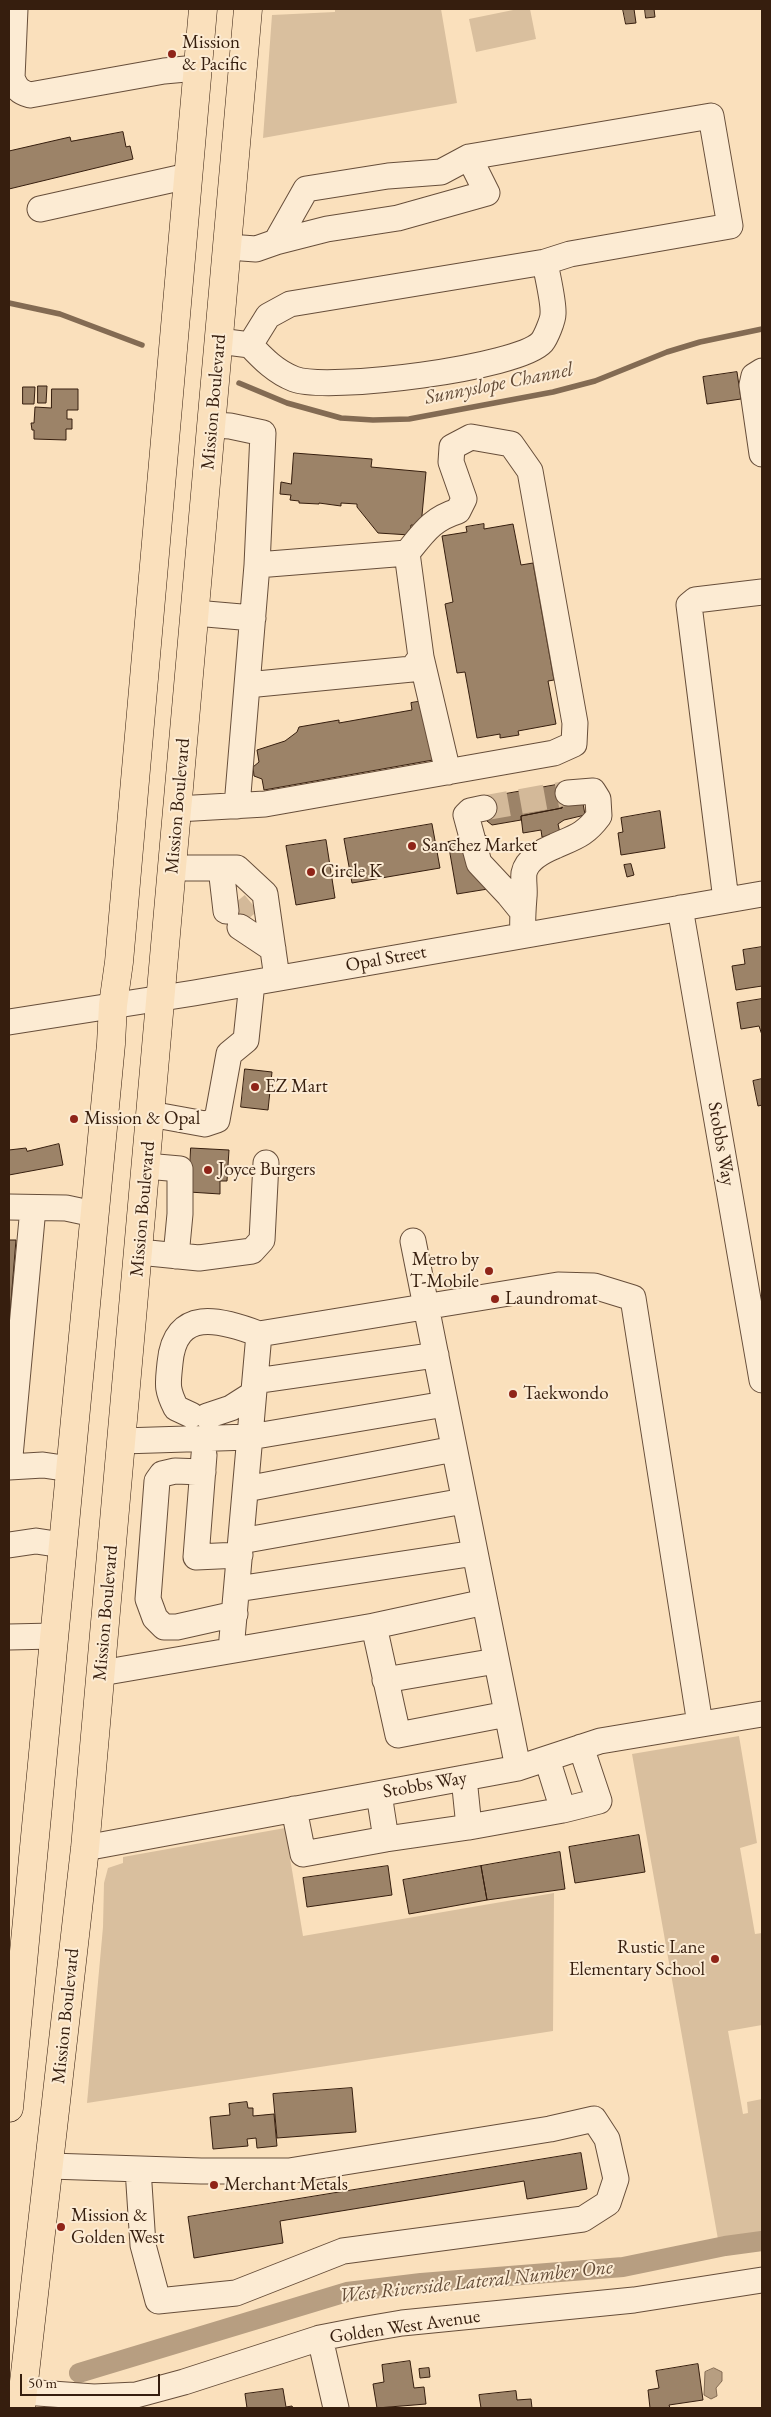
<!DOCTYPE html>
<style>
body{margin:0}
#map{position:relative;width:771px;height:2417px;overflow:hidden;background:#fae0bc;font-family:"EB Garamond",serif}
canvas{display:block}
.frame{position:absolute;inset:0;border:10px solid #361e0e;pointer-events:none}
.scale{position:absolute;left:20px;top:2374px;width:140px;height:22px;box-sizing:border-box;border:2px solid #361e0e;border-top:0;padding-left:6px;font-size:15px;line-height:18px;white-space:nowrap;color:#361e0e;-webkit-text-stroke:4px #fcebd3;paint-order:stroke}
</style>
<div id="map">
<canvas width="771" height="2417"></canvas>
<div class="frame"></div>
<div class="scale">50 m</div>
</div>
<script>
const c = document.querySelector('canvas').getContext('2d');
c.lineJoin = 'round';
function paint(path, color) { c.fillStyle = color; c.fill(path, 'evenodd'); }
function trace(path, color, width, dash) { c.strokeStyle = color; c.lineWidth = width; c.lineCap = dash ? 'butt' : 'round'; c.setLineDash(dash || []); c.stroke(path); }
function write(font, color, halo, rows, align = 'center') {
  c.font = font + ' "EB Garamond",serif'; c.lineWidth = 4; c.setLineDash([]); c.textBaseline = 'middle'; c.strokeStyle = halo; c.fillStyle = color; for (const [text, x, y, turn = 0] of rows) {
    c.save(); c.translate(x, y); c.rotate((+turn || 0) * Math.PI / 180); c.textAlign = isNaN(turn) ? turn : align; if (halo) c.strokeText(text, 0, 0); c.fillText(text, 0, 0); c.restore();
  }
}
paint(new Path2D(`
 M335,9H441L457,103L263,138L272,15L335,12Z
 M518,9H530L536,39L476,52L469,19Z
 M739,1736L757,1843L740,1848L755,1934L762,1933V2025L728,2031L743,2114L748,2113L747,2102L762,2099V2238L719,2245L632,1754Z
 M285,1828L303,1936L554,1893L553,2031L87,2103L103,1927L104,1883L108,1868L123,1863V1857Z`), '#d9bf9e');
const water = new Path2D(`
 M714,2368L722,2372V2381L716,2388L717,2396L711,2399L704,2395L705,2372Z`);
paint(water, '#b79e81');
trace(water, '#836b53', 1);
trace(new Path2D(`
 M9,303L60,314L142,345
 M239,383L287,403L341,418L373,420L409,419L553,392L595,381L667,352L700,342L762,329`), '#836b53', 5.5);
trace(new Path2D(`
 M79,2373L347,2292L421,2283L623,2267L725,2246L762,2241`), '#b79e81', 20);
const building = new Path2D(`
 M623,9H634L636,23L626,24Z
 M645,9H654L655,17L646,18Z
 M123,132L126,147L130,146L133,159L9,189V151L70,137L71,141Z
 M737,372L741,399L707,404L703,377Z
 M38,386H47L46,403H38Z
 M23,387H35L34,404H23Z
 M52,389H78V410H67V419H72V429H66V440L34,439V430H32L31,423H34L35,407L51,408Z
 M294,453L372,459L371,467L426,472L421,526L411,525L410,535L378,533L357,507V504L341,503V506L319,503V504L299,503V501L290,500L291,495L280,494L281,482L291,484Z
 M484,524V529L513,524L521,565L533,563L554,680L548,681L556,724L518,731L519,735L500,738V734L477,738L465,672L457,673L445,604L453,602L442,536L467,532L466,527Z
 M423,701L433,760L264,790L262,779L254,776L253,767L259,762L257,750L285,741L297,732L299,727L339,720V723L412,710L411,703Z
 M567,783L561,801L562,808L521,816V820L492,825L487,821L483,798Z
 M561,801L583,803L585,815L564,820L558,824L560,833L542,837L541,830L523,833L521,816L562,808Z
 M660,811L665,848L621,855L618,833L623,832L621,818Z
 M432,824L440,868L352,883L344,839Z
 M486,836L494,888L457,894L448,842Z
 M326,840L335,898L296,905L286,846Z
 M631,864L634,875L627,877L624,865Z
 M762,947V986L736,990L732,966L745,964L743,950Z
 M762,999V1035L759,1026L741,1029L737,1003Z
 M245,1069L272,1072L268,1110L241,1107Z
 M762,1079V1105L758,1106L753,1081Z
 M59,1144L63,1165L9,1175V1150L26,1148L27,1151Z
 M191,1148L229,1150L227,1181H220V1194L189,1192Z
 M9,1240H16L9,1326Z
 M639,1835L645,1872L575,1883L569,1847Z
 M560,1852L565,1889L487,1900L481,1866Z
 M388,1866L392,1895L307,1907L303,1878Z
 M481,1866L487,1900L409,1914L403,1880Z
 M352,2088L356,2132L277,2138L273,2094Z
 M247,2102L248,2108H253V2116L274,2114L277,2146L257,2148L256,2138L247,2139L248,2146L213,2149L210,2117L230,2115L229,2104Z
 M581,2153L587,2189L527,2199L524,2181L280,2221L283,2243L194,2258L188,2217Z
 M410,2361L414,2388L424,2387L426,2404L377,2408L373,2384L384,2382L382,2365Z
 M698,2364L703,2400L669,2405L670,2408H650L648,2390L659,2388L656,2371Z
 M429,2368L430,2377L420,2378L419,2369Z
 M283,2389L286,2407L292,2406L293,2408H247L245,2394Z
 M516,2391L517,2400L531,2399L532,2408H481L479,2395Z`);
paint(building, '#9c8368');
trace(building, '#361e0e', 1);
trace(new Path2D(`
 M484,808L568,793
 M235,903L248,919`), '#d3b999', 25, [25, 12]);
const minor = new Path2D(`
 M15,9L12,78C16,88 19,92 30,95L164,71L197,68
 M40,209L188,176
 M276,242L327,229L398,218L487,193L469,157
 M219,341L250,345C263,359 276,372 294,379C327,392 519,368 542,342C546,337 553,320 553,314C554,302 547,275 545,262L570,254L730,226L711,116L469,157L441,172L388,176L306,189L276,242L256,249L228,247
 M250,345L268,316L290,304L545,262
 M762,371L754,376L752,385L762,454
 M195,613L253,618
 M421,657L448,772
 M247,685L412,669L421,657L407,553
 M237,806L257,565
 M484,808L470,811L466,815L479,863L509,895L522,911
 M177,809L265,804L554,753L574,744L575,723L530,471L511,444L471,437L452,447L451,462L464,499L458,511C432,519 424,532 407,553L257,565L263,433L230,426L212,425
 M172,868H237L265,894L277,978
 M221,868L226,911
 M726,900L689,605L695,600L762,592
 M680,908L762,1380
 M240,927L273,949
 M523,935C522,922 523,910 524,897C525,889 523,881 524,873C527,859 543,851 555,846C575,837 585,835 599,816L598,799L593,791L568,793
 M9,1022L194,993L762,894
 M150,1114L205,1124L217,1120L229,1054L246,1040L252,983
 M146,1166L180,1169V1214L176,1256
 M9,1207L66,1208L94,1214
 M413,1241L518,1768
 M139,1252L199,1258L252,1251L262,1240L266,1163
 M255,1381L436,1355
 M191,1415L176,1408C166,1388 168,1384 170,1363C175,1307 220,1319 259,1334
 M207,1416L231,1408L253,1394
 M122,1441L250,1437L445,1404
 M204,1455L196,1557L240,1555
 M9,1467L33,1208
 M9,1467L43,1465L70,1469
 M203,1472L175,1471L162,1474L157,1481L148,1599L155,1618L164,1627H177L235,1614
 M246,1489L454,1449
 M241,1541L464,1501
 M9,1545L36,1541L62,1545
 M237,1589L475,1553
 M485,1602L374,1626L398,1735L507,1714
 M9,1637L54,1636
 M231,1650L259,1334L558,1285L594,1286L633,1298L700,1724
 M101,1673L374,1626
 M385,1680L496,1661
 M294,1809L303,1854L386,1839L379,1794
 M563,1810L599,1801L581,1747
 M469,1827L563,1810L547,1759
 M386,1839L469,1827L464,1778
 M85,1848L518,1768L600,1741L762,1714
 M50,2166L201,2171H289L550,2129L594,2119L607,2139L616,2179L608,2203L583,2219L343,2251L236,2293L158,2301L143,2245L138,2169
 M320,2338L336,2408
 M24,2392L94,2397L136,2395L184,2382L320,2338L361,2330L402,2323L634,2300L762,2280`);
const major = new Path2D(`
 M9,2108L111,1044L113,1005L119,962L203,9
 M21,2408L85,1848L248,9`);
trace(minor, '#674e3a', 27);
trace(major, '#361e0e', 29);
trace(minor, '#fcebd3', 25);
trace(major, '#fae0bc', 28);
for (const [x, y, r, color] of [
 [172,54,5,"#8f2418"],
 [412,846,5,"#8f2418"],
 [311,872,5,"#8f2418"],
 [255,1087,5,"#8f2418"],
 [74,1119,5,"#8f2418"],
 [208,1170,5,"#8f2418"],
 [489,1271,5,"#8f2418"],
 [495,1299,5,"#8f2418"],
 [513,1394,5,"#8f2418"],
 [715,1959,5,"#8f2418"],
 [214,2185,5,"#8f2418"],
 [61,2227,5,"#8f2418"]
]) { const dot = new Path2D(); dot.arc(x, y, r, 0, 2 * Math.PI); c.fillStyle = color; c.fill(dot); trace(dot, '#fcebd3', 2); }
write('19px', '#361e0e', '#fcebd3', [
 ["Mission",182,43],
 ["& Pacific",182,65],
 ["Sanchez Market",422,846],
 ["Circle K",321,872],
 ["EZ Mart",265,1087],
 ["Mission & Opal",84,1119],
 ["Joyce Burgers",218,1170],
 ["Metro by",479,1260,"right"],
 ["T-Mobile",479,1282,"right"],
 ["Laundromat",505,1299],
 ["Taekwondo",523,1394],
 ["Rustic Lane",705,1948,"right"],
 ["Elementary School",705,1970,"right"],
 ["Merchant Metals",224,2185],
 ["Mission &",71,2216],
 ["Golden West",71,2238]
], 'left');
write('19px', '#361e0e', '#fcebd3', [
 ["Mission Boulevard",214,402,-85],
 ["Mission Boulevard",178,806,-85],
 ["Opal Street",386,959,-10],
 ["Stobbs Way",721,1144,80],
 ["Mission Boulevard",143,1209,-85],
 ["Mission Boulevard",106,1613,-85],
 ["Stobbs Way",425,1785,-10],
 ["Mission Boulevard",66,2016,-84],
 ["Golden West Avenue",405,2327,-8]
]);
write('italic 20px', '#634b36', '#fcebd3', [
 ["Sunnyslope Channel",499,384,-11],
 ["West Riverside Lateral Number One",476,2282,-6]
]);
</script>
